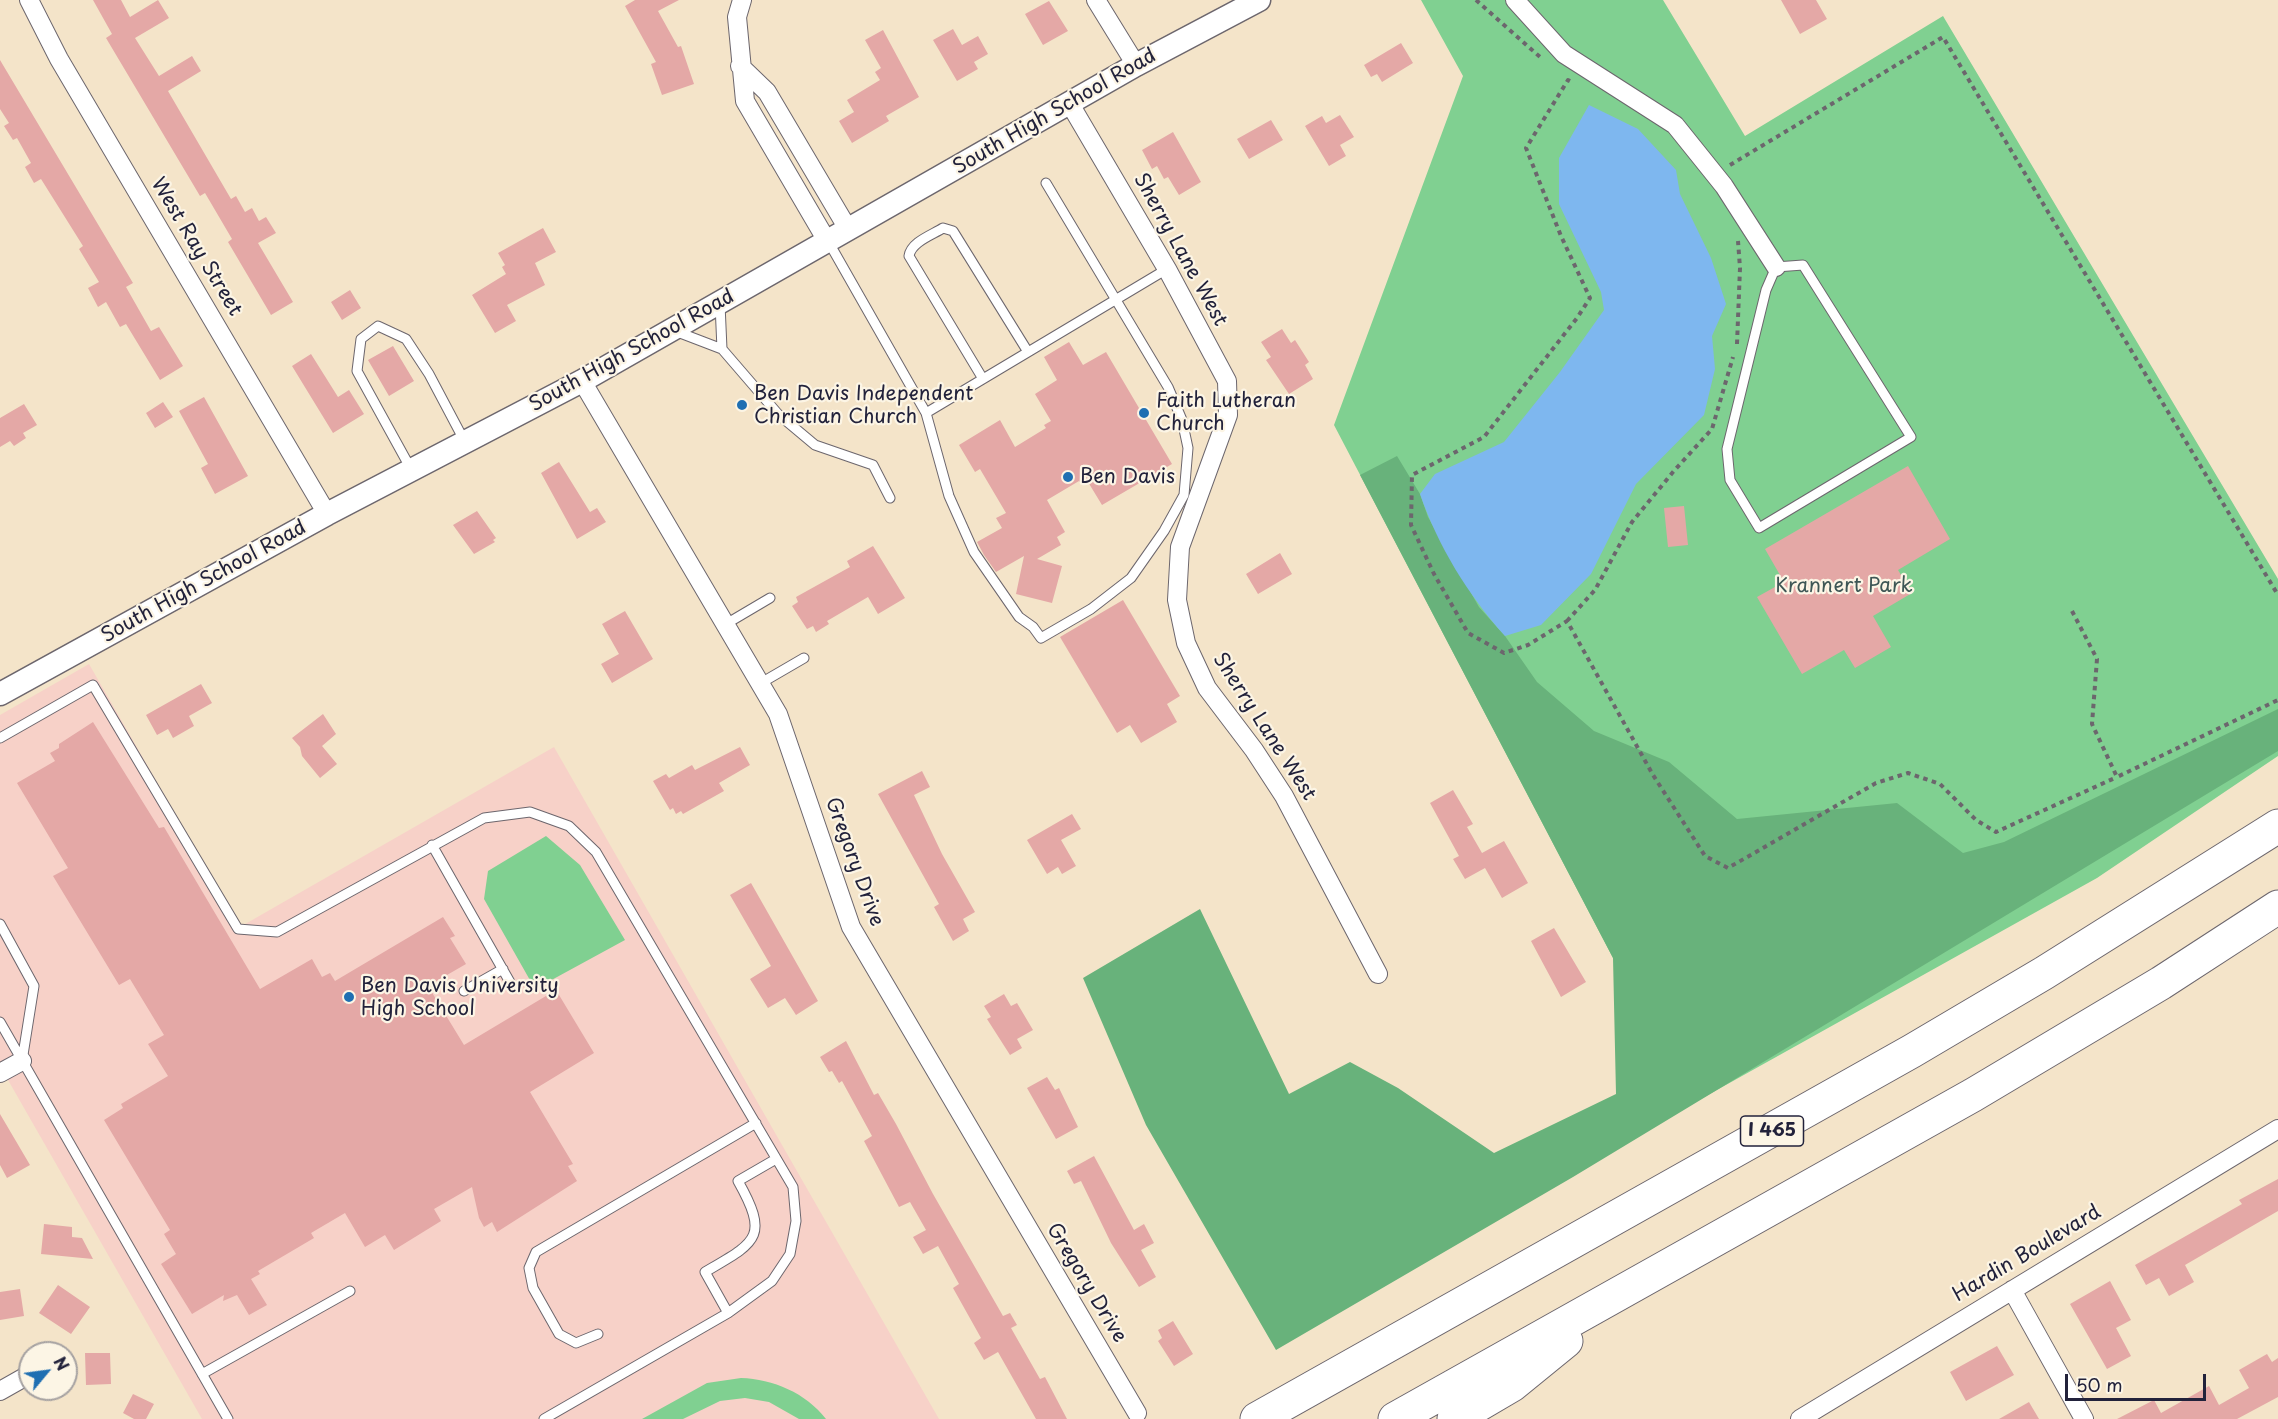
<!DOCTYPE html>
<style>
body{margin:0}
#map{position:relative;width:2278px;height:1419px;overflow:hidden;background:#f4e4c9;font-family:"Playpen Sans",sans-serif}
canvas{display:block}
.north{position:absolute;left:18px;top:1341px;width:60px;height:60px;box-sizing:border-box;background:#fcf5e5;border:2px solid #a5a1a1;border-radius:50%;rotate:61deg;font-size:16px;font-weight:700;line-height:24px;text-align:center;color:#22223b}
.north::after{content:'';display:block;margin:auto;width:21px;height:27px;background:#1f6fb2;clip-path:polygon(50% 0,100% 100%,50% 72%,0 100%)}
.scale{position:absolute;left:2065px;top:1374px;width:141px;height:27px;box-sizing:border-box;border:3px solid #22223b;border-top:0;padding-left:8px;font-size:18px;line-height:21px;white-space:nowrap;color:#22223b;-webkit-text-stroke:4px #fcf5e5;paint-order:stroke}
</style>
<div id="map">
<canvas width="2278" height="1419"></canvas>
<div class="north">N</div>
<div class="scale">50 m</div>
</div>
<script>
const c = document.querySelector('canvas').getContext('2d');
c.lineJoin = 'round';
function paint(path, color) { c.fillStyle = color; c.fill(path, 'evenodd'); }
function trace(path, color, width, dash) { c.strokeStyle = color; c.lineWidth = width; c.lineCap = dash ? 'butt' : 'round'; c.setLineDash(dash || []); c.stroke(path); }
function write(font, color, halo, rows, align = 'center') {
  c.font = font + ' "Playpen Sans",sans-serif'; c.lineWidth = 4.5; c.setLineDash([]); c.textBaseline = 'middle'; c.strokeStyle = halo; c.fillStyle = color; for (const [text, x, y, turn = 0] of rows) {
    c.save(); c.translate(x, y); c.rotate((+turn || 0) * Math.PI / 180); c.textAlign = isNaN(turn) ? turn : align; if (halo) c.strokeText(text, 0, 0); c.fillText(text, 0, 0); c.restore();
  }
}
paint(new Path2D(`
 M89,664L240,927L554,747L939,1419H202L0,1066V715Z`), '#f7d1c8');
paint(new Path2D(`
 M1421,0H1663L1745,136L1943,16L2278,579V756L2097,878L1690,1105L1334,425L1463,76Z
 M546,836L580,865L625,940L535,989L484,899L488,871Z
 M741,1378C773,1379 806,1393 826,1419H799L769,1402L745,1398L720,1401L683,1419H642L707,1383Z`), '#80d091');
paint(new Path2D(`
 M1397,456L1420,494L1428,517L1479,607L1505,636L1537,682L1594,731L1669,762L1737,819L1897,803L1963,853L2004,842L2278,709V751L1573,1177L1276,1350L1146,1125L1083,978L1200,909L1289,1094L1350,1062L1398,1088L1494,1153L1616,1094L1613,958L1360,475Z`), '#68b27b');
paint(new Path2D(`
 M1589,105L1638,129L1676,170L1680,194L1711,258L1726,304L1712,336L1715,369L1704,415L1636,484L1591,574L1541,625L1505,636C1468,595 1438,546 1420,494L1435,474L1504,442L1560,372L1604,310L1601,292L1559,204V158Z`), '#7eb7ef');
paint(new Path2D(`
 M93,0H121L130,17L158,0L169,18L135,38L159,76L192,56L201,71L168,91L231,199L236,196L245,212L252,208L259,221L266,217L276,233L258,243L293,302L271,315L228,242L232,239L205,193L200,196L106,38L112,34Z
 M635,0H679L658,11L678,47L681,46L694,84L662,95L651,64L656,62L625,6Z
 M1781,0H1816L1827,19L1800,34Z
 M1049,1L1068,31L1043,45L1025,14Z
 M953,29L962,45L978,36L988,54L974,62L978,69L957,81L933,40Z
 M883,30L919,97L886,116L889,121L852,143L839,121L854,112L847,100L880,80L875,72L881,68L865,40Z
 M1401,43L1413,63L1382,82L1377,74L1371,77L1364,65Z
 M0,60L133,283L126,287L151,331L159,327L183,366L160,380L126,324L120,327L106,302L98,307L88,288L99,282L79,249L83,246L41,179L34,183L25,167L31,163L17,138L13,140L4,126L9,123L0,109Z
 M1340,115L1354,137L1340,145L1346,156L1329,166L1305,126L1322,116L1326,123Z
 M1271,120L1283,140L1249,159L1237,139Z
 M1173,132L1201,182L1179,195L1168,177L1164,179L1157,166L1152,169L1142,150Z
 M543,228L556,252L535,263L545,285L507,305L516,321L495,333L472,295L506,274L502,267L505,265L498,253Z
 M350,290L361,308L342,320L331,302Z
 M1282,329L1291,343L1295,340L1309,362L1305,365L1313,379L1289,394L1266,360L1271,357L1261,342Z
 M1069,342L1083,365L1106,352L1172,464L1102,505L1088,482L1082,485L1079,481L1047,500L1065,532L1057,537L1061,545L1037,559L1062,566L1052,603L1016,594L1024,556L996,572L984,555L977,542L1002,528L996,518L1006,513L980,469L975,472L959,445L1000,420L1015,447L1046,428L1044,425L1051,421L1035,394L1057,380L1044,357Z
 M393,346L414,381L389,396L368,360Z
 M311,354L338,397L349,390L364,414L333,433L292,366Z
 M204,397L248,476L215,494L201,468L208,464L179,411Z
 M163,402L173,417L155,428L146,413Z
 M24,404L37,425L23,433L26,438L14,446L10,441L0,447V418Z
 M559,462L590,512L597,508L606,522L577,539L541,473Z
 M1908,466L1950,539L1898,570L1912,593L1873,616L1891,647L1855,668L1844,650L1802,674L1757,597L1784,582L1765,549Z
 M1684,506L1688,545L1668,547L1664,508Z
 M477,511L496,538L493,540L495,542L474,554L453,525Z
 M873,546L905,598L878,614L868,597L827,621L829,624L816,632L813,626L807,629L792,606L798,602L796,597L850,567L847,561Z
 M1280,553L1292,574L1258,594L1246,574Z
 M1123,600L1180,696L1167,704L1177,722L1141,743L1130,725L1117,733L1060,637Z
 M625,611L653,659L612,683L601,664L619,654L602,624Z
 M201,684L212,703L189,716L194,726L173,738L168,729L157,735L146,715Z
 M323,714L336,734L322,746L337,764L320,778L302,756L300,747L292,738Z
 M93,722L159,828L164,827L260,989L312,959L322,977L330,973L335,981L443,917L455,936L450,938L466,964L428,986L464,1045L556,990L594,1053L530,1092L573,1164L568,1166L577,1181L497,1232L492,1222L484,1227L479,1218L472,1187L434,1209L441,1221L394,1250L385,1235L365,1247L345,1213L311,1233L314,1238L258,1271L260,1274L251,1279L267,1305L249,1315L237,1295L223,1301L224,1295L192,1314L161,1264L176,1254L164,1234L170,1230L104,1120L123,1108L121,1104L168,1076L148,1044L164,1035L130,979L119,985L53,876L68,868L17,783L55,761L50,753L59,748V744Z
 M740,747L750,765L719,783L724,791L683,814L681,811L676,814L673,808L670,810L653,781L666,774L669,778L692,765L695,770Z
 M922,771L930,787L914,795L942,854L975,912L963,919L969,931L953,941L934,907L939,904L878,794Z
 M1453,790L1473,824L1467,827L1482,853L1504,841L1528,883L1502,898L1485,868L1465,879L1453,859L1459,856L1430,803Z
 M1072,814L1081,829L1061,840L1076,866L1062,874L1058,867L1047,874L1027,840Z
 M751,883L818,1001L796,1015L785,998L768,1008L750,979L771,966L730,895Z
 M1554,928L1586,982L1561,997L1531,941Z
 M1004,994L1011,1006L1017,1003L1033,1030L1017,1039L1022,1048L1010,1055L987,1019L991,1017L984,1006Z
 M846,1041L874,1095L878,1093L896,1124L933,1194L1003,1316L1010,1313L1017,1325L1011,1328L1040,1379L1045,1377L1067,1419H1036L998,1352L984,1360L974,1343L981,1338L953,1288L959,1284L938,1246L923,1254L913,1237L926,1230L910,1202L899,1207L864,1141L872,1136L842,1081L839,1083L832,1071L829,1072L820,1057Z
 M1047,1077L1055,1090L1059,1088L1078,1127L1056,1139L1027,1088Z
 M0,1114L30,1165L7,1178L0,1165Z
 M1094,1156L1134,1230L1144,1224L1154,1243L1141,1250L1156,1277L1139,1287L1111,1243L1081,1181L1074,1184L1067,1171Z
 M2278,1179V1211L2185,1265L2194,1282L2169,1296L2159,1278L2146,1285L2135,1265L2242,1204L2239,1200Z
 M44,1224L72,1227V1237L82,1238L93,1259L41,1254Z
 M2110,1281L2131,1320L2116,1328L2131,1356L2107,1369L2070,1304Z
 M58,1285L90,1307L71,1334L39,1313Z
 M20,1289L24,1316L0,1320V1292Z
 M1173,1321L1193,1354L1174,1366L1158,1341L1162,1338L1158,1330Z
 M1997,1346L2014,1375L1966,1401L1950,1372Z
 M85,1353H110L111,1384L86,1385Z
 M2267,1354L2272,1362L2278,1358V1397L2237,1419H2117L2154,1400L2161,1413L2209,1386L2219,1405L2249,1388L2239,1370Z
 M133,1394L154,1404L146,1419H134L123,1413Z
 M2029,1402L2039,1419H1999Z`), '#e4a8a6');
const service = new Path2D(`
 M828,241L926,413L1167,269
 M1803,265L1911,437L1759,528L1730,480L1727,449L1766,290L1776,267Z
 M720,304L722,349
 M675,331L722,349L778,414L815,445L873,465L890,498
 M983,379L909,256C911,242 932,235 943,228L953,231L1028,352
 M926,413L949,496L974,552L1019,617L1033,627L1041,638L1091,609L1131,578L1164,531L1184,495L1188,448L1182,420L1168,387L1046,183
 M411,469L357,371L361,339L378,326L406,339L429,374L465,442
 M726,624L770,598
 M761,683L804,658
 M0,738L93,685L238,929L277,932L484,818L530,812L569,826L596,852L793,1187L796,1221L790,1254L772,1281L728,1313L544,1419
 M432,845L511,984
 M0,924L34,986L22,1061
 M464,991L503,969
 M0,1022L228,1419
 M728,1313L705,1272C756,1242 770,1238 738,1181L776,1159
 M598,1334L576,1343L559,1334L533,1288L529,1268L536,1252L756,1123
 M202,1374L350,1291`);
const minor = new Path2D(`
 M29,0L59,59L327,514
 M742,0L737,17L745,101L827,241
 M1096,0L1136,65
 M1515,0L1564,54L1675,125L1724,186L1776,267
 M740,66L767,92L848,229
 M1070,104L1167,269L1227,381L1228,415L1180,547L1177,600L1186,643L1207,688L1254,750L1284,796L1378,974
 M582,381L778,714L851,927L1137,1413
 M0,1073L22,1061
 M2012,1290L2084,1419
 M0,1391L23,1378
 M1800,1419L2278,1129`);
const tertiary = new Path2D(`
 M0,694L327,514L582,381L1136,65L1259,0`);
const motorway = new Path2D(`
 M1257,1419L1912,1051L2044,973L2278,826
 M1395,1419L1973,1095L2161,983L2278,907
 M1454,1419L1512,1385L1566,1341`);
trace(service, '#6c666d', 11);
trace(minor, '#6c666d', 20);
trace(tertiary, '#6c666d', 25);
trace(motorway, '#6c666d', 35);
trace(new Path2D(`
 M1476,0L1540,57
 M1570,81L1568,80L1526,148L1561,236L1590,298L1577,318L1484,437L1412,475L1411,525L1434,574L1468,633L1504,653L1528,645L1567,621L1653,775L1705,856L1728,868L1876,783L1908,773L1940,784L1976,820L1996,832L2117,777
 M1730,165L1943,37L2278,595
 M1737,344L1740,268L1738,241
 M2072,611L2097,659L2092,724L2117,777L2278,700
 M1567,621L1595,590L1632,522L1673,472L1712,429L1733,357`), '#6c666d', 4, [4.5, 4.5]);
trace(service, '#fff', 9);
trace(minor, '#fff', 18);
trace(tertiary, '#fff', 22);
trace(motorway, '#fff', 33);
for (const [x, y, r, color] of [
 [742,405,6,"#1f6fb2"],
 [1144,413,6,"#1f6fb2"],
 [1068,477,6,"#1f6fb2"],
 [349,997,6,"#1f6fb2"]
]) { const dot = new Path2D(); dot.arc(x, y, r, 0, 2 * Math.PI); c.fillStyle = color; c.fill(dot); trace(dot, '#fcf5e5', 2); }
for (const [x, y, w] of [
 [1772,1131,63]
]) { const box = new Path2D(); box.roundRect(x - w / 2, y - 15, w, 30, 4.5); c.fillStyle = '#fcf5e5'; c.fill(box); trace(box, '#22223b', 1.5); }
write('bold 18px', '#22223b', null, [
 ["I 465",1772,1131]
]);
write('20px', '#22223b', '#fcf5e5', [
 ["South High School Road",1055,112,-30],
 ["West Ray Street",196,247,59],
 ["Sherry Lane West",1180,250,61],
 ["South High School Road",632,351,-29],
 ["South High School Road",204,582,-29],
 ["Sherry Lane West",1264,727,57],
 ["Gregory Drive",854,862,70],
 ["Hardin Boulevard",2027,1254,-31],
 ["Gregory Drive",1086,1283,59]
]);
write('20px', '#22223b', '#fcf5e5', [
 ["Ben Davis Independent",754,394],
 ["Christian Church",754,417],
 ["Faith Lutheran",1156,401],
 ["Church",1156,424],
 ["Ben Davis",1080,477],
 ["Ben Davis University",361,986],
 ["High School",361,1009]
], 'left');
write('20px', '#3e5655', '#fcf5e5', [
 ["Krannert Park",1844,586]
]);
</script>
